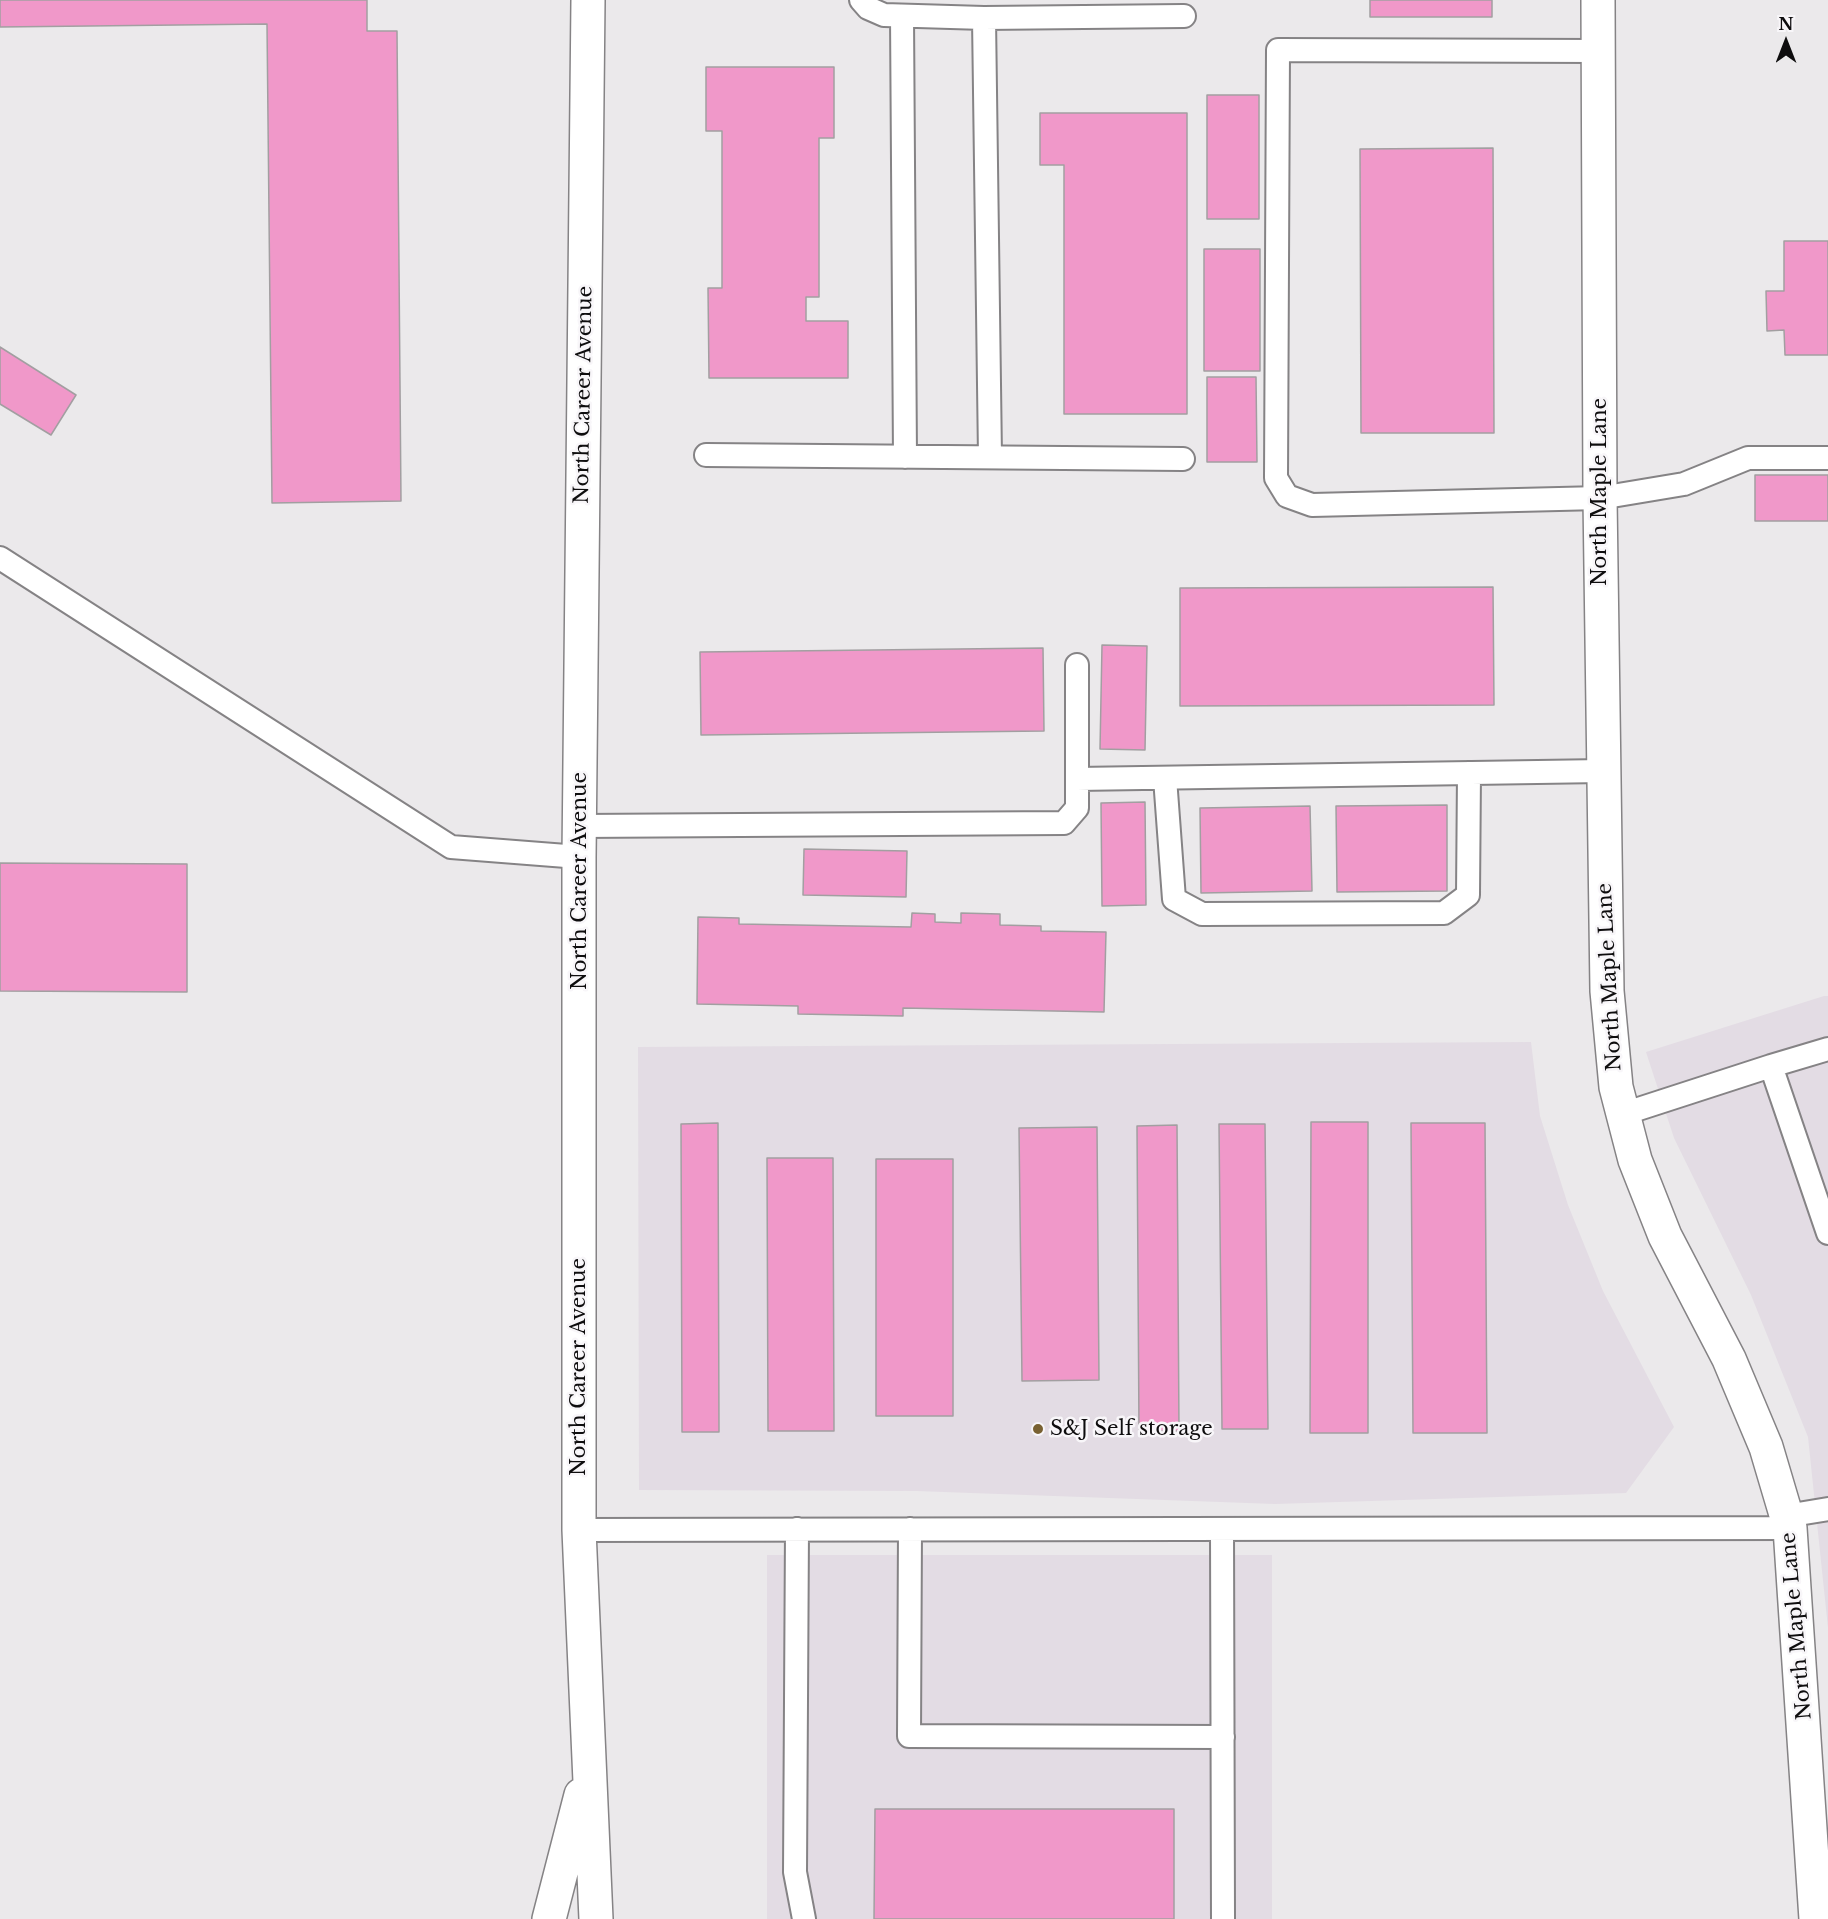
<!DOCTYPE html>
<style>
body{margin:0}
#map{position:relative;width:1828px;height:1919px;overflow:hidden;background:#ebe9eb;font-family:"Libre Baskerville",serif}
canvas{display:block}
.north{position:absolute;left:1756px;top:12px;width:60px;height:60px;-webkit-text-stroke:4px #f8f6f9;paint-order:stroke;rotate:0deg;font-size:16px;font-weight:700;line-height:24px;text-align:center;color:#0e0d0e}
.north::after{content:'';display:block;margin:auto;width:21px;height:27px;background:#0e0d0e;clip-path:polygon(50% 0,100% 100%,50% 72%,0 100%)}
</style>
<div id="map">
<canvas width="1828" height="1919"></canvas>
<div class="north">N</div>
</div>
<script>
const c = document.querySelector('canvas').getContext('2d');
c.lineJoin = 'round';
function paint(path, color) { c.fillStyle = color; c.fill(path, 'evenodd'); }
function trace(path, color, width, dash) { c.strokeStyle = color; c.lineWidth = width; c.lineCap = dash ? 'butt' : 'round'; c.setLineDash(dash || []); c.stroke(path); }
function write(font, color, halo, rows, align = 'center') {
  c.font = font + ' "Libre Baskerville",serif'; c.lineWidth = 5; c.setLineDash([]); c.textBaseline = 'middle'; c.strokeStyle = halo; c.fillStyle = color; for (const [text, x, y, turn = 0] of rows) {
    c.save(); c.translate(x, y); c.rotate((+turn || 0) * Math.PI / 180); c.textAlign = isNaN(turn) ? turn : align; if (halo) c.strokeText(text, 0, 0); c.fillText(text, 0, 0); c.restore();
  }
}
paint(new Path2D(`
 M1824,996H1828V1628L1808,1437L1751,1295L1674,1138L1646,1052Z
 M1531,1042L1540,1116L1568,1205L1603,1291L1674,1427L1626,1493L1275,1504L916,1491L639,1490L638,1047Z
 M767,1555H1272V1919H767Z`), '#e3dce4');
const building = new Path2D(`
 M0,0H367V31H397L401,501L272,503L267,24L0,27Z
 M1370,0H1492V17H1370Z
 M706,67H834V138H819V297H806V321H848V378H709L708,288H722V131H706Z
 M1207,95H1259V219H1207Z
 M1040,113H1187V414H1064V165H1040Z
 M1493,148L1494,433H1361L1360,149Z
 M1784,241H1828V355H1785L1784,330L1767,331L1766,291H1784Z
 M1204,249H1260V371H1204Z
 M0,347L76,395L51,435L0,404Z
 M1207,377H1256L1257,462H1207Z
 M1755,475H1828V521H1755Z
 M1493,587L1494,705L1180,706V588Z
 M1102,645L1147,646L1145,750L1100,749Z
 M1043,648L1044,731L701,735L700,652Z
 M1145,802L1146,905L1102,906L1101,803Z
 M1447,805V891L1337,892L1336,806Z
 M1310,806L1312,891L1201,893L1200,808Z
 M804,849L907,851L906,897L803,895Z
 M0,863L187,864V992L0,991Z
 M912,913L935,914V922L961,923V913L1000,914V925L1041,926V931L1106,932L1104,1012L903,1008V1016L798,1014V1006L697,1004L698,917L739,918V924L911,927Z
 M1311,1122H1368V1433H1310Z
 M718,1123L719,1432H682L681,1124Z
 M1411,1123H1485L1487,1433H1413Z
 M1219,1124H1265L1268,1429H1222Z
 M1177,1125L1179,1431H1139L1137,1126Z
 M1097,1127L1099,1380L1022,1381L1019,1128Z
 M767,1158H833L834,1431H768Z
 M876,1159H953V1416H876Z
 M875,1809H1174V1919H874Z`);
paint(building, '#f098c9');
trace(building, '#a29fa1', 1.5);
const service = new Path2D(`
 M861,0L868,8L884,15L984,18L1184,16
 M902,16L905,457
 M984,18L990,457
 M1599,51L1278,50L1276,478L1287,496L1312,505L1600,498L1684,484L1748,458H1828
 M706,455L1183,459
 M0,558L451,847L579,857
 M1165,778L1174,899L1202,914L1444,913L1468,895L1469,773
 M1077,779L1603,771
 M579,826L1064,823L1077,808V665
 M1771,1066L1828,1049
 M1623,1114L1771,1066L1828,1233
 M1786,1516L1828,1509
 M797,1529L795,1872L804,1919
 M910,1529L909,1736L1223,1737
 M1222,1529L1223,1919
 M579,1530L1790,1528`);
const minor = new Path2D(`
 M1598,0L1600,498L1607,991L1616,1087L1635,1160L1665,1236L1729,1359L1766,1447L1790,1528L1816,1919`);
const tertiary = new Path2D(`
 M588,0L579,857V1530L596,1919
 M549,1919L581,1795`);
trace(service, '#858385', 26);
trace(minor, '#858385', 36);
trace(tertiary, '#858385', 36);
trace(service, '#fff', 22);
trace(minor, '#fff', 33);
trace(tertiary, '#fff', 33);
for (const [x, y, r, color] of [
 [1038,1429,6,"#796132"]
]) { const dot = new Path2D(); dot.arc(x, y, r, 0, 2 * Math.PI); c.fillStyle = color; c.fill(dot); trace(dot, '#f8f6f9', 2); }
write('20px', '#0e0d0e', '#f8f6f9', [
 ["North Career Avenue",584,395,-89],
 ["North Maple Lane",1600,492,-90],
 ["North Career Avenue",580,881,-90],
 ["North Maple Lane",1610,977,-93],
 ["North Career Avenue",579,1367,-90],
 ["North Maple Lane",1797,1626,-95]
]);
write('20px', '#0e0d0e', '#f8f6f9', [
 ["S&J Self storage",1050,1429]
], 'left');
</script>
